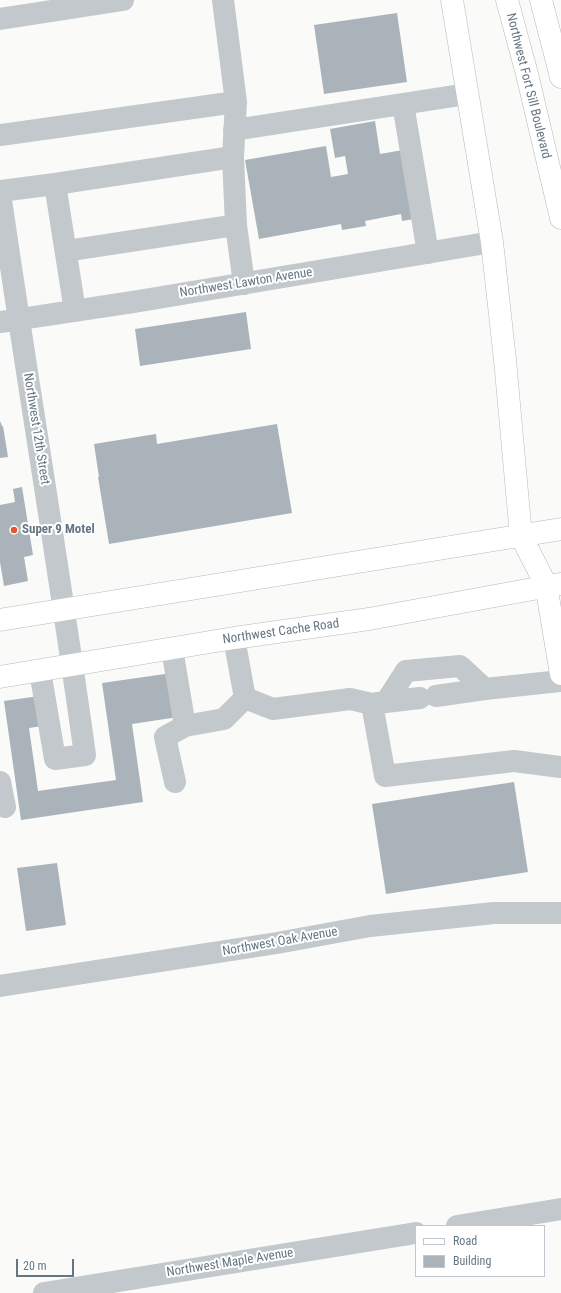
<!DOCTYPE html>
<style>
body{margin:0}
#map{position:relative;width:561px;height:1293px;overflow:hidden;background:#fafaf8;font-family:"Roboto Condensed",sans-serif}
canvas{display:block}
.legend{position:absolute;left:415px;top:1225px;width:130px;height:52px;box-sizing:border-box;background:#fff;border:1px solid #c1c8cd;margin:0;padding:5px 7px;list-style:none;font-size:12px;color:#657683}
.legend li{display:flex;align-items:center;gap:8px;height:20px}
.legend b{width:20px;border:1px solid #c1c8cd}
.scale{position:absolute;left:16px;top:1259px;width:58px;height:18px;box-sizing:border-box;border:2px solid #657683;border-top:0;padding-left:5px;font-size:12px;line-height:14px;white-space:nowrap;color:#657683;-webkit-text-stroke:3px #fff;paint-order:stroke}
</style>
<div id="map">
<canvas width="561" height="1293"></canvas>
<ul class="legend">
<li><b style="height:5px;background:#fff"></b>Road</li>
<li><b style="height:11px;background:#aab3b9"></b>Building</li>
</ul>
<div class="scale">20 m</div>
</div>
<script>
const c = document.querySelector('canvas').getContext('2d');
c.lineJoin = 'round';
function paint(path, color) { c.fillStyle = color; c.fill(path, 'evenodd'); }
function trace(path, color, width, dash) { c.strokeStyle = color; c.lineWidth = width; c.lineCap = dash ? 'butt' : 'round'; c.setLineDash(dash || []); c.stroke(path); }
function write(font, color, halo, rows, align = 'center') {
  c.font = font + ' "Roboto Condensed",sans-serif'; c.lineWidth = 4; c.setLineDash([]); c.textBaseline = 'middle'; c.strokeStyle = halo; c.fillStyle = color; for (const [text, x, y, turn = 0] of rows) {
    c.save(); c.translate(x, y); c.rotate((+turn || 0) * Math.PI / 180); c.textAlign = isNaN(turn) ? turn : align; if (halo) c.strokeText(text, 0, 0); c.fillText(text, 0, 0); c.restore();
  }
}
paint(new Path2D(`
 M397,13L407,82L324,94L314,25Z
 M375,121L380,154L403,150L420,218L402,221L401,214L365,221L366,226L342,230L341,224L259,239L245,160L326,146L331,177L348,174L345,156L335,158L330,129Z
 M246,312L251,349L140,366L135,329Z
 M0,421L2,426H3L8,457L0,458Z
 M277,424L292,513L109,544L98,477H99L94,444L156,434L157,444Z
 M22,487L33,555L24,557L28,581L4,586L0,562V505L15,502L13,489Z
 M172,673L178,717L132,724L143,802L21,820L4,701L39,696L43,726L29,728L38,791L116,780L102,683Z
 M514,782L528,872L386,894L372,804Z
 M57,863L66,925L26,931L17,868Z`), '#aab3b9');
const major = new Path2D(`
 M452,0L492,242L505,360L521,536L546,585L561,674
 M507,0L527,74L561,218
 M541,0L561,77
 M0,620L561,529
 M0,677L234,638L369,619L560,584`);
trace(major, '#b5babe', 23);
trace(new Path2D(`
 M223,0L236,102L233,157L236,225L244,284
 M0,19L123,0
 M403,104L428,253
 M234,130L467,94
 M0,135L236,102
 M55,184L75,311
 M0,191L55,184L233,157
 M0,193C27,380 59,567 85,755L55,759L40,671
 M66,251L236,225
 M0,322L133,302L492,242
 M234,638L245,698L273,709L350,699L372,704L385,776L514,761L561,767
 M172,649L185,726L165,737L175,782
 M436,696L485,689L561,681
 M386,702L406,671L460,666L485,689
 M377,703L420,698
 M185,726L224,719L245,698
 M0,782L5,807
 M0,986L277,943L370,926L494,913H561
 M457,1226L561,1209
 M44,1293L416,1233`), '#c3c8cc', 22);
trace(major, '#fff', 22);
for (const [x, y, r, color] of [
 [14,530,4,"#e4572e"]
]) { const dot = new Path2D(); dot.arc(x, y, r, 0, 2 * Math.PI); c.fillStyle = color; c.fill(dot); trace(dot, '#fff', 1.5); }
write('13px', '#657683', '#fff', [
 ["Northwest Fort Sill Boulevard",528,86,76],
 ["Northwest Lawton Avenue",246,283,-9],
 ["Northwest 12th Street",36,429,81],
 ["Northwest Cache Road",281,632,-8],
 ["Northwest Oak Avenue",280,942,-10],
 ["Northwest Maple Avenue",230,1263,-9]
]);
write('bold 13px', '#657683', '#fff', [
 ["Super 9 Motel",22,530]
], 'left');
</script>
